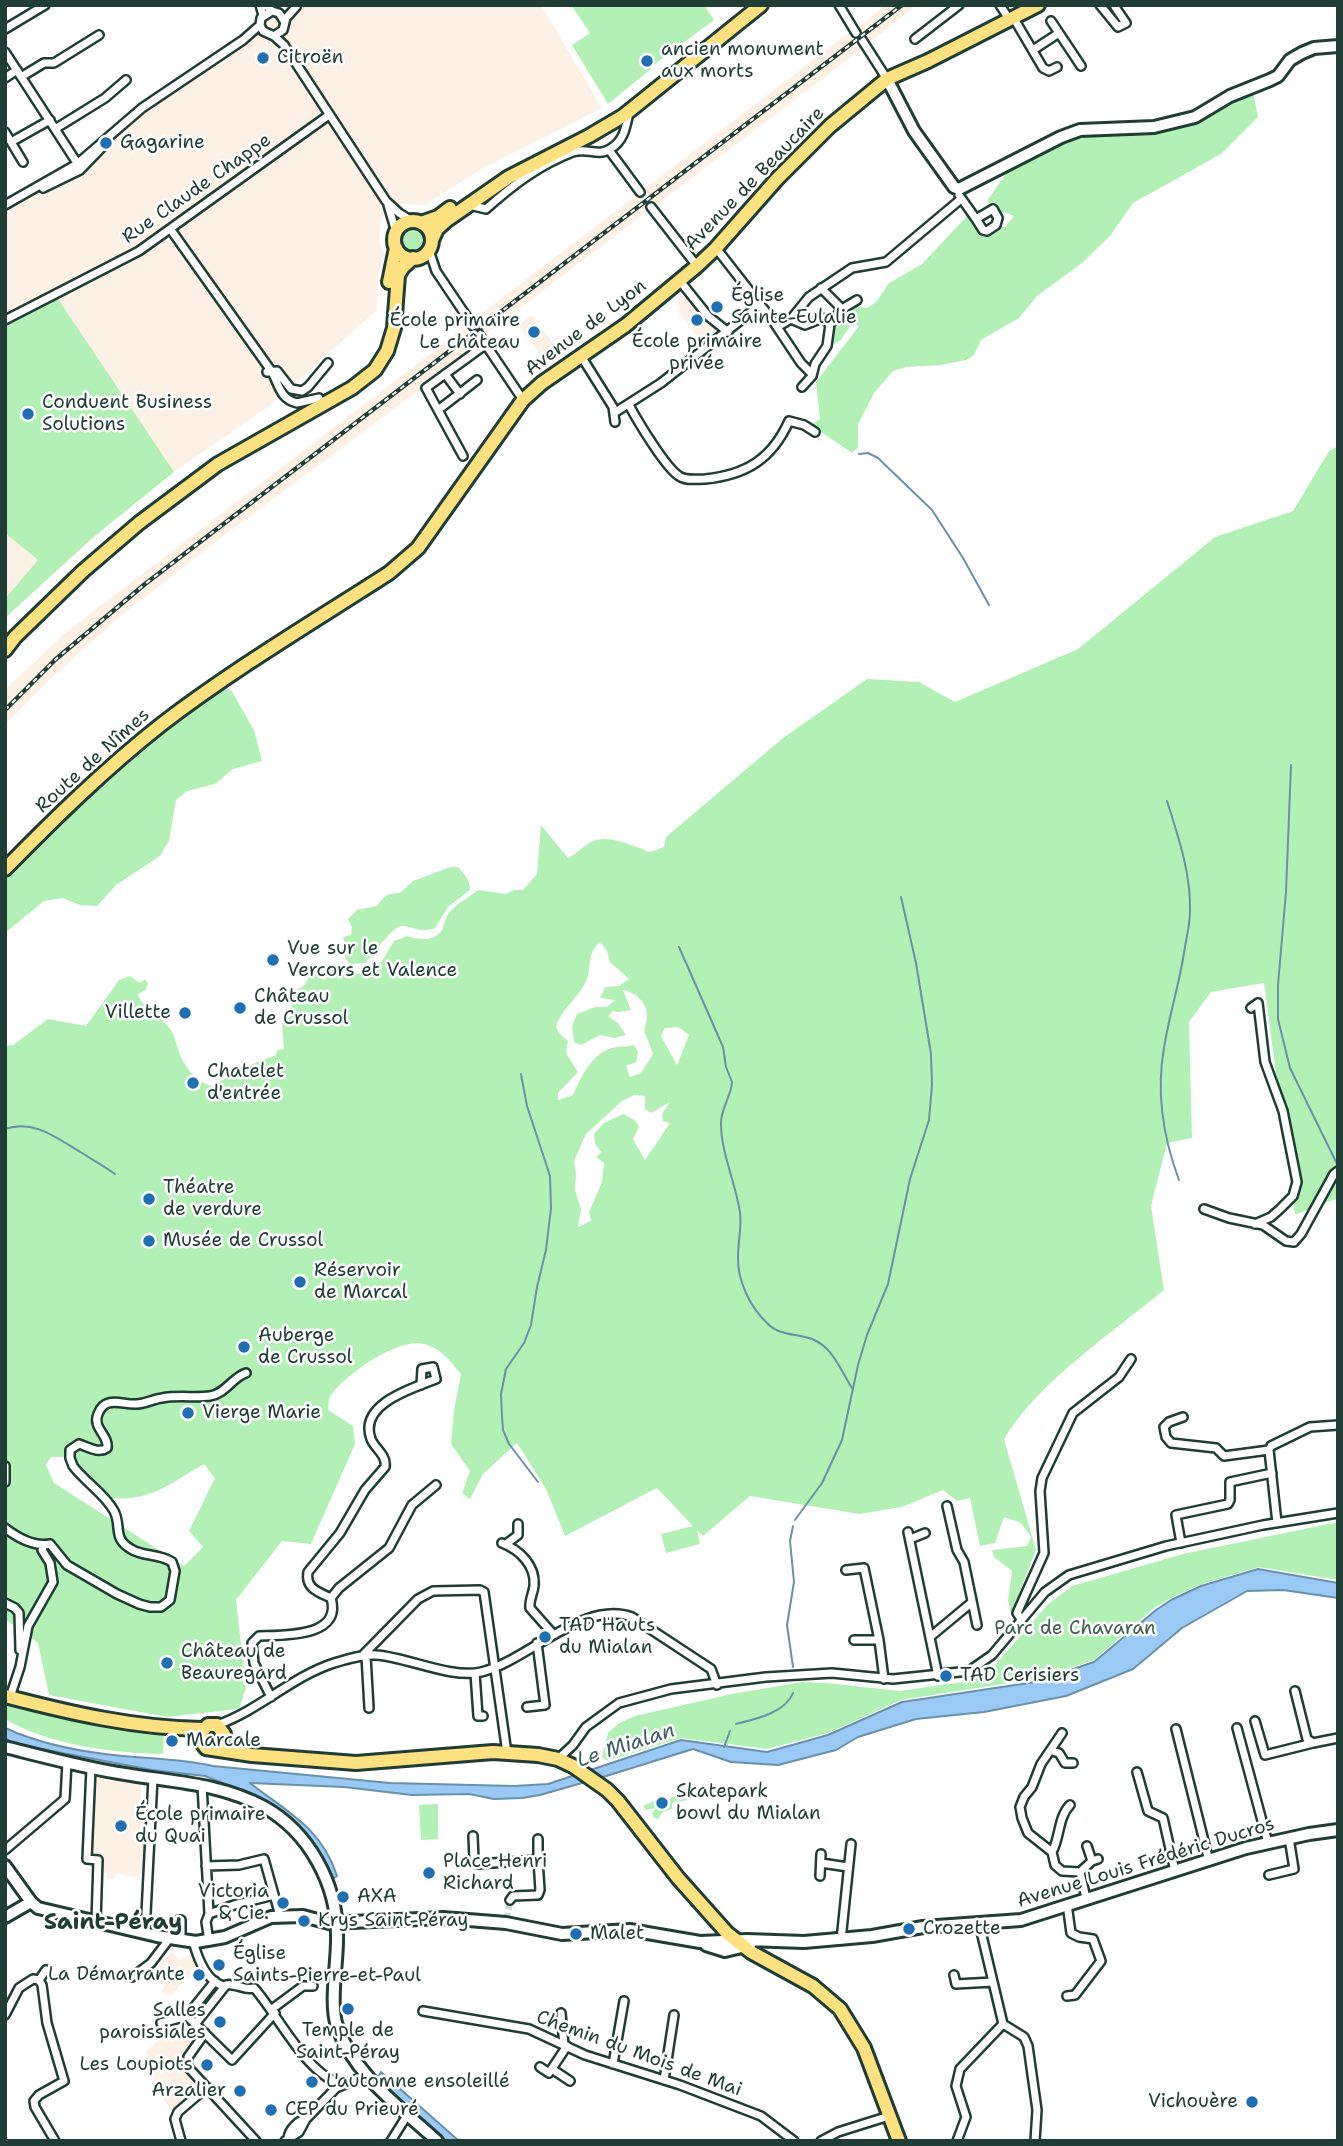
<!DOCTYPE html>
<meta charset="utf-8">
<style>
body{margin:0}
#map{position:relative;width:1343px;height:2146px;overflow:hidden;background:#fff;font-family:"Shantell Sans",sans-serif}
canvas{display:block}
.frame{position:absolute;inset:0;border:7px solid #1f3d34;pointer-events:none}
</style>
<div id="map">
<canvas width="1343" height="2146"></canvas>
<div class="frame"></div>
</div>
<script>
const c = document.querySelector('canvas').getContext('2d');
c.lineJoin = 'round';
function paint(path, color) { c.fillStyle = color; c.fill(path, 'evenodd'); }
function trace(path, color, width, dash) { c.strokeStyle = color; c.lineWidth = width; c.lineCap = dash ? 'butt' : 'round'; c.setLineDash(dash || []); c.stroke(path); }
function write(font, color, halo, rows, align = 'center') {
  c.font = font + ' "Shantell Sans",sans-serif'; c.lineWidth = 5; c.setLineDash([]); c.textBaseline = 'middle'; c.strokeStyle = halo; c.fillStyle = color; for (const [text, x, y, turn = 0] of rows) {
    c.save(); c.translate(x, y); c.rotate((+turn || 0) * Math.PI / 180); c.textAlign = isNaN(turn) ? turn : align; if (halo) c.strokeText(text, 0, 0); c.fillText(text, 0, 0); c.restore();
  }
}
paint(new Path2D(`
 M291,5H541L602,108L483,168L425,205L401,204L386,212L381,221L379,242L384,254L378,275L377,310L268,407L174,472L114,520L5,618V200L81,161L135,108L250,27Z
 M886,5H917L868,44L857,28Z
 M851,31L863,48L655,206L643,190Z
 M638,194L649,210L485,335L474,319Z
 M689,294L721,336L705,347L677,310L680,307L677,303Z
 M532,315L559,351L545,361L518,325Z
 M464,328L477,347L229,532L118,618L43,686L5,725V690L66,632Z
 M97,1775L141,1782V1820H148L144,1866L140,1875L134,1877L117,1873L113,1879H108L106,1873H101V1858L94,1857L92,1854L93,1837L91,1832H93L94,1819L91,1815L94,1814V1801L92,1800V1797H94L95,1779Z
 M171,1952L180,1959L191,1954L197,1966L189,1970L191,1974L170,1996L161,1992L164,1986L158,1980L166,1974L159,1964Z
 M178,2022L193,2027L199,2035L184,2056L183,2063L184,2068L198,2086L174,2114L155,2088L152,2061L145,2052Z`), '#fdf0e5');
paint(new Path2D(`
 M571,5H704L714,20L651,67V69L608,104L572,45L590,33Z
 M1253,91L1258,117L1221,154L1133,203L1110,236L1082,263L1037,296L1019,318L981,340L974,355L966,360L941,365L906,367L893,371L874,393L858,424V447L852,453L811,425L820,419L816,382L859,326L852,323L841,340L830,346L834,324L853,306L867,308L876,302L889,283L922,264L967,216L985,233L998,227H1005L1014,216L995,209L987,201L1007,172L1059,142L1078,135L1136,134L1184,128L1227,102Z
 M399 240a14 14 0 1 1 28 0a14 14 0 1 1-28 0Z
 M58,299L174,472L91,539L5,618V599L38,560L5,533V327Z
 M1338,446V1198L1295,1215L1264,983L1211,992L1189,1022L1192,1138L1167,1143L1151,1206L1164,1290C1113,1332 1037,1383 1004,1439L1036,1550L1011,1614L1008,1600L1012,1571L994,1557L992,1550L1027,1546L1031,1537L1021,1523L1004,1517L995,1543L980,1546L970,1498L957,1501L943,1490L902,1507L859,1514L750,1496L703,1536L697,1530L700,1544L666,1553L661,1534L693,1526L657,1488L565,1536L546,1489L517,1443L483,1474L470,1499L462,1493L470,1471L451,1444L454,1410L461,1374C451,1362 441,1348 424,1344C398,1337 346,1374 331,1395C328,1399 329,1405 328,1410L353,1426L355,1444L311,1544L282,1541L236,1600L246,1688L239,1709L167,1717L49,1695L38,1643L5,1619V1046L13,1045L48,1019L86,1026L119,980L130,976L140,983L145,979L148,984L146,990L138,994C143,1010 161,1016 171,1030C174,1034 175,1041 177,1046C183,1065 192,1079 211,1086L250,1065L276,1055L277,1050L284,1049L282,1023L292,1015V998L295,995V991L305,985L310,974L314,973L324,980L327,977L373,972L371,965L380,964L394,941L407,936C418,940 435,942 442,930C444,925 445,919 448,914C456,904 468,898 478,890L506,894L514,890H523L537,874L541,825L568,858C576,854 583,846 591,842C609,833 632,846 650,852L664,847L666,837L783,738L867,679L919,682L955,702L1078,649L1215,537L1293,511L1329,451ZM600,942L607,951L610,962L629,979L619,986L605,987L600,998L615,1000L607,1007H595L577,1014L572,1026L574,1042L581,1045L600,1035L614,1038L626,1035L618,1023L608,1016L613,1011L619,1012L631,1010L623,990C636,993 646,1001 647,1016C647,1022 644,1026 645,1033C647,1040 651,1047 653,1054L641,1073L630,1077L626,1066L636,1062L638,1052L634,1045C627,1047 624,1046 618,1047C594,1048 581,1077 573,1095L558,1100V1093L578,1072L566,1053L568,1041L559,1033L556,1027C562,1008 580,997 587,979C592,965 587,953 600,942ZM678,1027L689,1035L677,1065L661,1036L665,1028ZM634,1095L645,1096V1109L651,1113L670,1102L662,1114L663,1121L670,1123L645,1160L633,1139L639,1127L636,1121L623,1114L604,1123L594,1134L595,1144L601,1152L596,1157L604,1163L602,1182L589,1212L591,1221L578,1227L581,1209L575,1190L576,1174L574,1161L586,1134L621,1102ZM51,1457H66L105,1498C152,1502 165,1486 204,1464L215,1478L189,1531L203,1547L184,1566L54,1483L46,1465Z
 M212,690H231L254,730L262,761L233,769L215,784L187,791L176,800L169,841L160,856L116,885L97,906L80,905L62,898L44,901L5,933V869L94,782Z
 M450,867H458C465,875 470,879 470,890L448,907L435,928C418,934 414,926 401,926C393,927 371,955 366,963L351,964L346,960L344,955L347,951L343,937L351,935L352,928L348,919L357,910L377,906C384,896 387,893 400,893L413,881Z
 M1338,1522V1580L1259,1567L1202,1584L1173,1597L1154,1608L1094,1660L1035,1679L901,1700L828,1733L767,1749L681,1738L607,1761L602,1757L608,1733L619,1723L635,1716L732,1694L802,1682L827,1683L900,1691L969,1681L988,1673L1048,1604L1072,1586L1183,1554Z
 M5,1702L68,1719L164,1735L163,1754C112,1753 49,1745 5,1719Z
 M692,1787V1791L698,1789L699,1795L681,1802L678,1800L672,1803V1809L663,1812L658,1819L654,1818L652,1813L656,1808L646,1810L643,1806L665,1796L670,1799L681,1790Z
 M438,1804V1839L421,1840L419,1805Z`), '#b3f0b6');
const water = new Path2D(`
 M1258,1569L1338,1583V1598L1283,1590L1247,1591L1182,1628L1133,1669L1066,1696L984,1712L916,1719L858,1737L836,1750L778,1765L731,1762L693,1749L603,1777L540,1795L522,1798L494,1799L469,1794L412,1795L344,1787L250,1783C287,1812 322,1828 337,1876L332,1879L315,1846L298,1825L275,1807L253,1795L205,1776L152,1770L15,1744L5,1738V1728C36,1742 72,1750 105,1754C141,1759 178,1758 213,1766L390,1783L514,1786L548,1784L681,1740L767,1752L828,1735L902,1702L1035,1682L1094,1662L1156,1610L1171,1600L1201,1586Z
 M381,2072L459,2141H444L375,2078L379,2076Z`);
paint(water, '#9bc9f6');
trace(water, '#6991a8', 2);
trace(new Path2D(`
 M859,454L868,453L878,458L932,510L963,558L989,605
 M1291,765L1286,892L1278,985V1019L1290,1068L1338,1166
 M1167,801C1178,836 1191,873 1190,911C1190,925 1186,939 1184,953C1179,985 1169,1016 1164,1048C1156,1093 1163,1137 1179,1180
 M679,947L723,1047L726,1067L732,1082C731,1097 721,1108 721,1123C721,1154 736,1183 740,1213C742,1227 738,1241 738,1256C737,1280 750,1307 767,1323C779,1336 796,1333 812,1339C833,1347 841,1371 852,1388
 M521,1074L527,1106L550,1176L551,1208L546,1250L537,1287L531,1325L524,1343L506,1369L501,1394L502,1416L503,1430L509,1444L538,1482
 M5,1129C35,1119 58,1139 82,1153C93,1160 104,1166 115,1174
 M795,1520L822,1483L842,1440L858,1365L867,1335L888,1284L910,1179L929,1120L932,1085L931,1054L916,963L901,897
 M793,1526L790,1541L794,1582L787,1625L793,1667
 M736,1724C756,1719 785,1713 793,1693
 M724,1747L730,1731`), '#6991a8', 2);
trace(new Path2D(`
 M640,192L651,207
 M507,1920L510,1900`), '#d2d8d6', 7, [7, 3.5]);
const street = new Path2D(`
 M260,5L263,15
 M266,5L272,11L279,13L284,21
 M839,5L856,33
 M1000,5L1009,19
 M1100,5L1118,27L1126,23L1115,7
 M272,11L261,18L260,25L263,31L274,36L284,45L386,201L399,213L412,221
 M1013,17L1043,68L1049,71L1057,67
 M1051,21L1081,66
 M5,29L45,5
 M274,36L283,30L286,18L296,7
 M915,39L959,5
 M862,40L887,79
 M1033,50L1059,33
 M5,52L81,169
 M21,77L44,63H54L99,35
 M5,78L17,70
 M55,129L105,98L126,80
 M5,132L11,142L50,120
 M11,142L23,162
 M609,150L640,192
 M43,188L80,170L106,143
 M959,195L976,219L993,209L998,218L996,225L987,231L983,230L976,219
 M5,205L77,164L142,108L243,40L260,25
 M388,205L396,232
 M469,205L486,209C513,185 539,165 573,152C586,147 598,157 610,149C624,141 626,127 629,112
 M651,207L697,266
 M171,230L272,372C279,385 280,399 297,403L319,398
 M716,248L773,321L801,363L812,374
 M429,250L436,271L473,326
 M680,281L708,316L728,332
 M821,288L842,309
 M791,319L805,325L822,318L830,324L842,309L857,300
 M5,320L139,251L329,115
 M777,327L791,319L809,297L852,268L886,262L961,199
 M478,333L523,400
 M581,356L613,407L615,422
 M267,372L277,371L291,389L302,391L308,387L328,363
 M445,374L460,394
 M802,387L812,376L815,364L827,346L830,324
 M629,405C637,420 665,467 679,476C686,481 697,479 705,479C746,475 772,459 789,421L804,425L815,432
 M442,407L477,380
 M614,413L661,383L760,305
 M463,456L426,388L485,345
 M1251,1008L1258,1003L1265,1062L1283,1111L1297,1182L1293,1196L1280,1209L1271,1217L1255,1224
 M1204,1209L1229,1218L1263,1225L1286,1241L1294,1242L1301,1234L1334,1174L1338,1171
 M1183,1417L1169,1422L1164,1427L1166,1437L1171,1443L1216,1448L1224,1456L1269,1450
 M5,1466V1482
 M947,1506L957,1550L964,1562L977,1625
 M1277,1523L1269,1450L1271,1446L1310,1427L1338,1425
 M5,1528C18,1538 34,1547 50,1544L67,1565L117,1594L139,1604L150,1607H161L170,1600L175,1571L172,1562C158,1553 143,1557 131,1549C112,1538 122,1526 114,1511C105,1494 85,1482 73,1466L70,1458V1450L79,1444C88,1447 99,1454 107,1448C109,1435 92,1428 98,1414C105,1395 122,1405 136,1404C145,1404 153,1399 162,1398C178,1395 195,1398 210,1396C225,1394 233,1377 246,1373
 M908,1532L938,1676
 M910,1539L925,1533
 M502,1543C520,1550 536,1566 534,1586C533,1594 529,1600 530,1608L553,1634
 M1181,1543L1176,1515L1228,1504L1230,1500V1482L1272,1473
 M506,1544L518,1535V1524
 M846,1570L864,1568L879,1640L884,1679
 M331,1598C318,1592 305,1588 308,1572L340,1533L365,1490L385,1467C387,1455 375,1449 371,1439C358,1404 413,1388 436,1379L433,1367L422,1369L421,1385
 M5,1603L15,1608L19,1613L20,1650
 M1021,1619L1017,1613L1044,1553L1040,1491L1042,1478L1073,1413L1119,1377L1131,1359
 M930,1637L971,1603
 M854,1640H879
 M362,1656L418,1599L433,1591L480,1590L484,1592L506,1746
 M366,1656L369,1708
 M475,1673L478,1716H483
 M1295,1691L1307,1739L1313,1743L1338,1738
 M10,1697L20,1667L28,1626L53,1582L50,1563L42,1550L44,1545
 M271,1697L254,1663L252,1643L259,1636C282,1635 343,1638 331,1598L339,1588L389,1548L412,1505L436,1485
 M527,1707L545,1705L537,1643
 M1255,1721L1265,1755L1313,1743
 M217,1725C260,1710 291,1677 334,1663C347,1659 363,1654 376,1655C407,1657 451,1679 481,1672C526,1662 583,1599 632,1617L711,1669L717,1685
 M1237,1728L1268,1843
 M1176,1729L1209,1861
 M1062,1733L1041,1764L1032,1787L1024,1797L1020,1807L1022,1818L1028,1833L1052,1852L1055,1865L1062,1871L1080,1872L1086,1898
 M1052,1751L1059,1753L1065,1763H1073
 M558,1759L573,1745L586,1727L619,1703L671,1689L766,1677L832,1673L893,1679L969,1671L992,1655L1045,1592L1069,1575L1166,1546L1263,1525L1338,1513
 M91,1768L87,1859L98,1860L96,1922
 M1137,1772L1148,1811L1163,1818L1175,1871
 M202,1785L209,1914L206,1922L209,1941
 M473,1836L474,1860L477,1864L538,1860L540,1890L538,1895L513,1896L510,1900
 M538,1839V1860
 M1087,1846L1092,1861
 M5,1850L65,1799L67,1762
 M1052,1852C1060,1838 1058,1817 1070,1805
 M821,1863L848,1867
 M206,1866L239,1865L264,1859L280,1916
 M1080,1872L1092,1861L1098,1859
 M1269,1875L1294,1869L1289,1838
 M820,1876L821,1854
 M209,1914L234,1905L274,1895
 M179,1920H181V1940
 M979,1923L1003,2024
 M145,1933L153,1778
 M841,1940L851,1844
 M193,1941C197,1956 205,1979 221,1985C229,1988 224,1983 232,1985C242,1986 244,1990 254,1988C277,2013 308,2078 343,2084
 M46,1970L39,1980L42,1985L47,2023L64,2081L39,2095L34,2101L35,2107L55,2141
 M954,1975L956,1984L993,1982
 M132,1977L151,1963L170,1938
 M1067,1996L1075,1995L1101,1961L1093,1939L1079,1937L1071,1933L1067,1904
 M272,2009L303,1986H313
 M423,2011L529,2029L585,2055L680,2085L761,2116L794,2141
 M561,2013L564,2045
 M5,2015L19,1988L33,1979L39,1980
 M187,2016L232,2060L275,2013
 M187,2016L215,1981
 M161,2023L187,2016
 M196,2023L226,1985
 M1003,2024L1024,2037L1028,2046L1037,2110L1035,2141
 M205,2033L188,2057L187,2066L256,2141
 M613,2064L624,2001
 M540,2067L549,2073L567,2046
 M552,2069L570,2081
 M664,2080L674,2015
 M288,2138C289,2130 298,2120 306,2119
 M181,2141L175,2119L178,2112L206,2088
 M285,2141L299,2132L306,2119L336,2088L360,2078L364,2074
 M391,2141L408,2114
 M821,2141L838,2132L889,2116
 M957,2141L966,2117L956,2086L960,2069L1003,2024`);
const secondary = new Path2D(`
 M887,79L914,131L954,187L959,189L1061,137L1080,130L1154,127L1195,117L1230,96L1270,80L1278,76L1290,60L1302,53L1314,48L1338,46
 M5,1747C45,1757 85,1768 125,1774C172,1782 220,1783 264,1807C309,1832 337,1884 337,1935C338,1960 329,2003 337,2026C354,2075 400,2107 437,2141
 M5,1866L31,1902L38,1908L157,1936L196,1942L225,1937L271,1917L303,1916L329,1923L443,1918L506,1923L562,1934L630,1930L700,1942L747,1940L804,1942L872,1936L923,1927L1021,1920L1246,1848L1309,1834L1338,1830
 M5,1917L31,1902
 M706,1945L725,1951L750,1945`);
const primary = new Path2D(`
 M394 240a19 19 0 1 1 38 0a19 19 0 1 1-38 0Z
 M421,223L438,217L450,208
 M432,240L437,229L447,220L509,177L589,136L623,116L761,5
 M389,282L396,248
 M5,650L15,637L83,571L139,523L218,464L352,388L375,370L387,351L394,328L398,275L403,267L413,258
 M5,869C55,818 106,768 162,724C234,669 313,622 389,573L418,548L523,400L542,383L626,325L697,266L716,248L777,179L830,126L887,79L928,61L1038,5
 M5,1696C70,1713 135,1728 202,1729
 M215,1749L222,1744L224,1734L217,1725H208L199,1735L200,1740L206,1748L252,1755L356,1763L493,1752L538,1755L558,1759L573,1766L607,1790L618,1801L678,1878L727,1933L751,1952L813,1986L840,2009L864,2048L899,2141`);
trace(street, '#1f3d34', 12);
trace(secondary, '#1f3d34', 16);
trace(primary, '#1f3d34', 18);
trace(street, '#fff', 7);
trace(secondary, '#fff', 10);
trace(primary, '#fde080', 12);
const rail = new Path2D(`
 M5,710L56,659L145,584L902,5`);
trace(rail, '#1f3d34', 4.5);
trace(rail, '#fff', 2, [5]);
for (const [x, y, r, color] of [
 [263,58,7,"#1f6fb2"],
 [647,61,7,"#1f6fb2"],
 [106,143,7,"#1f6fb2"],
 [717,307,7,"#1f6fb2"],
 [697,320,7,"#1f6fb2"],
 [534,332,7,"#1f6fb2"],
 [28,414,7,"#1f6fb2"],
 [273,960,7,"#1f6fb2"],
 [240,1008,7,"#1f6fb2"],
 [185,1013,7,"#1f6fb2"],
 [193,1083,7,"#1f6fb2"],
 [149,1199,7,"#1f6fb2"],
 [149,1241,7,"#1f6fb2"],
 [300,1282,7,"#1f6fb2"],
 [244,1347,7,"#1f6fb2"],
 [188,1413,7,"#1f6fb2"],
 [545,1637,7,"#1f6fb2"],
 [167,1663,7,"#1f6fb2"],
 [946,1676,7,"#1f6fb2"],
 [172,1741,7,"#1f6fb2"],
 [662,1803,7,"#1f6fb2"],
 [121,1826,7,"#1f6fb2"],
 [429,1873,7,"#1f6fb2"],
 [343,1897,7,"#1f6fb2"],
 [283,1903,7,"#1f6fb2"],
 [304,1921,7,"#1f6fb2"],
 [909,1929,7,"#1f6fb2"],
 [576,1934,7,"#1f6fb2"],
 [219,1965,7,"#1f6fb2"],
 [199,1975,7,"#1f6fb2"],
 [348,2009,7,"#1f6fb2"],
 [220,2022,7,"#1f6fb2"],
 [207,2065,7,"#1f6fb2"],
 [312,2082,7,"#1f6fb2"],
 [240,2091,7,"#1f6fb2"],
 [1252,2102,7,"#1f6fb2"],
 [271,2110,7,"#1f6fb2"]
]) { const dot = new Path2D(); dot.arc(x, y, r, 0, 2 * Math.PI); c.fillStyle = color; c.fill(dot); trace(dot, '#fff', 2.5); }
write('19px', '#1f3d34', '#fff', [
 ["ancien monument",661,50],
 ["aux morts",661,72],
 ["Citroën",277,58],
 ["Gagarine",120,143],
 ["Église",731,296],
 ["Sainte-Eulalie",731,318],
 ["École primaire",520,321,"right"],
 ["Le château",520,343,"right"],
 ["École primaire",697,342,"center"],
 ["privée",697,364,"center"],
 ["Conduent Business",42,403],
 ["Solutions",42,425],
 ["Vue sur le",287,949],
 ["Vercors et Valence",287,971],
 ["Château",254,997],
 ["de Crussol",254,1019],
 ["Villette",171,1013,"right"],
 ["Chatelet",207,1072],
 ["d'entrée",207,1094],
 ["Théatre",163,1188],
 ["de verdure",163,1210],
 ["Musée de Crussol",163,1241],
 ["Réservoir",314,1271],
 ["de Marcal",314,1293],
 ["Auberge",258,1336],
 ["de Crussol",258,1358],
 ["Vierge Marie",202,1413],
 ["TAD Hauts",559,1626],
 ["du Mialan",559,1648],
 ["Château de",181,1652],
 ["Beauregard",181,1674],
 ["TAD Cerisiers",960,1676],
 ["Marcale",186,1741],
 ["Skatepark",676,1792],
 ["bowl du Mialan",676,1814],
 ["École primaire",135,1815],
 ["du Quai",135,1837],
 ["Place Henri",443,1862],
 ["Richard",443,1884],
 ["Victoria",269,1892,"right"],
 ["& Cie.",269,1914,"right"],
 ["AXA",357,1897],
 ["Krys Saint-Péray",318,1921],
 ["Crozette",923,1929],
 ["Malet",590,1934],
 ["Église",233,1954],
 ["Saints-Pierre-et-Paul",233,1976],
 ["La Démarrante",185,1975,"right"],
 ["Salles",206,2011,"right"],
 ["paroissiales",206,2033,"right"],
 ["Temple de",348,2031,"center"],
 ["Saint-Péray",348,2053,"center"],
 ["Les Loupiots",193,2065,"right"],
 ["L'automne ensoleillé",326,2082],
 ["Arzalier",226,2091,"right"],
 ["Vichouère",1238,2102,"right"],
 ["CEP du Prieuré",285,2110]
], 'left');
write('19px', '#1f3d34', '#fff', [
 ["Avenue de Beaucaire",755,179,-46],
 ["Rue Claude Chappe",197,189,-35],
 ["Avenue de Lyon",586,328,-37],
 ["Route de Nîmes",93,761,-42],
 ["Avenue Louis Frédéric Ducros",1146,1863,-17],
 ["Chemin du Mois de Mai",639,2054,20]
]);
write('19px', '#3d614e', '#fff', [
 ["Parc de Chavaran",1075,1629]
]);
write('italic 21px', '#3e6064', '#fff', [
 ["Le Mialan",626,1746,-18]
]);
write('bold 23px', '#1f3d34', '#fff', [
 ["Saint-Péray",113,1923]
]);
</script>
